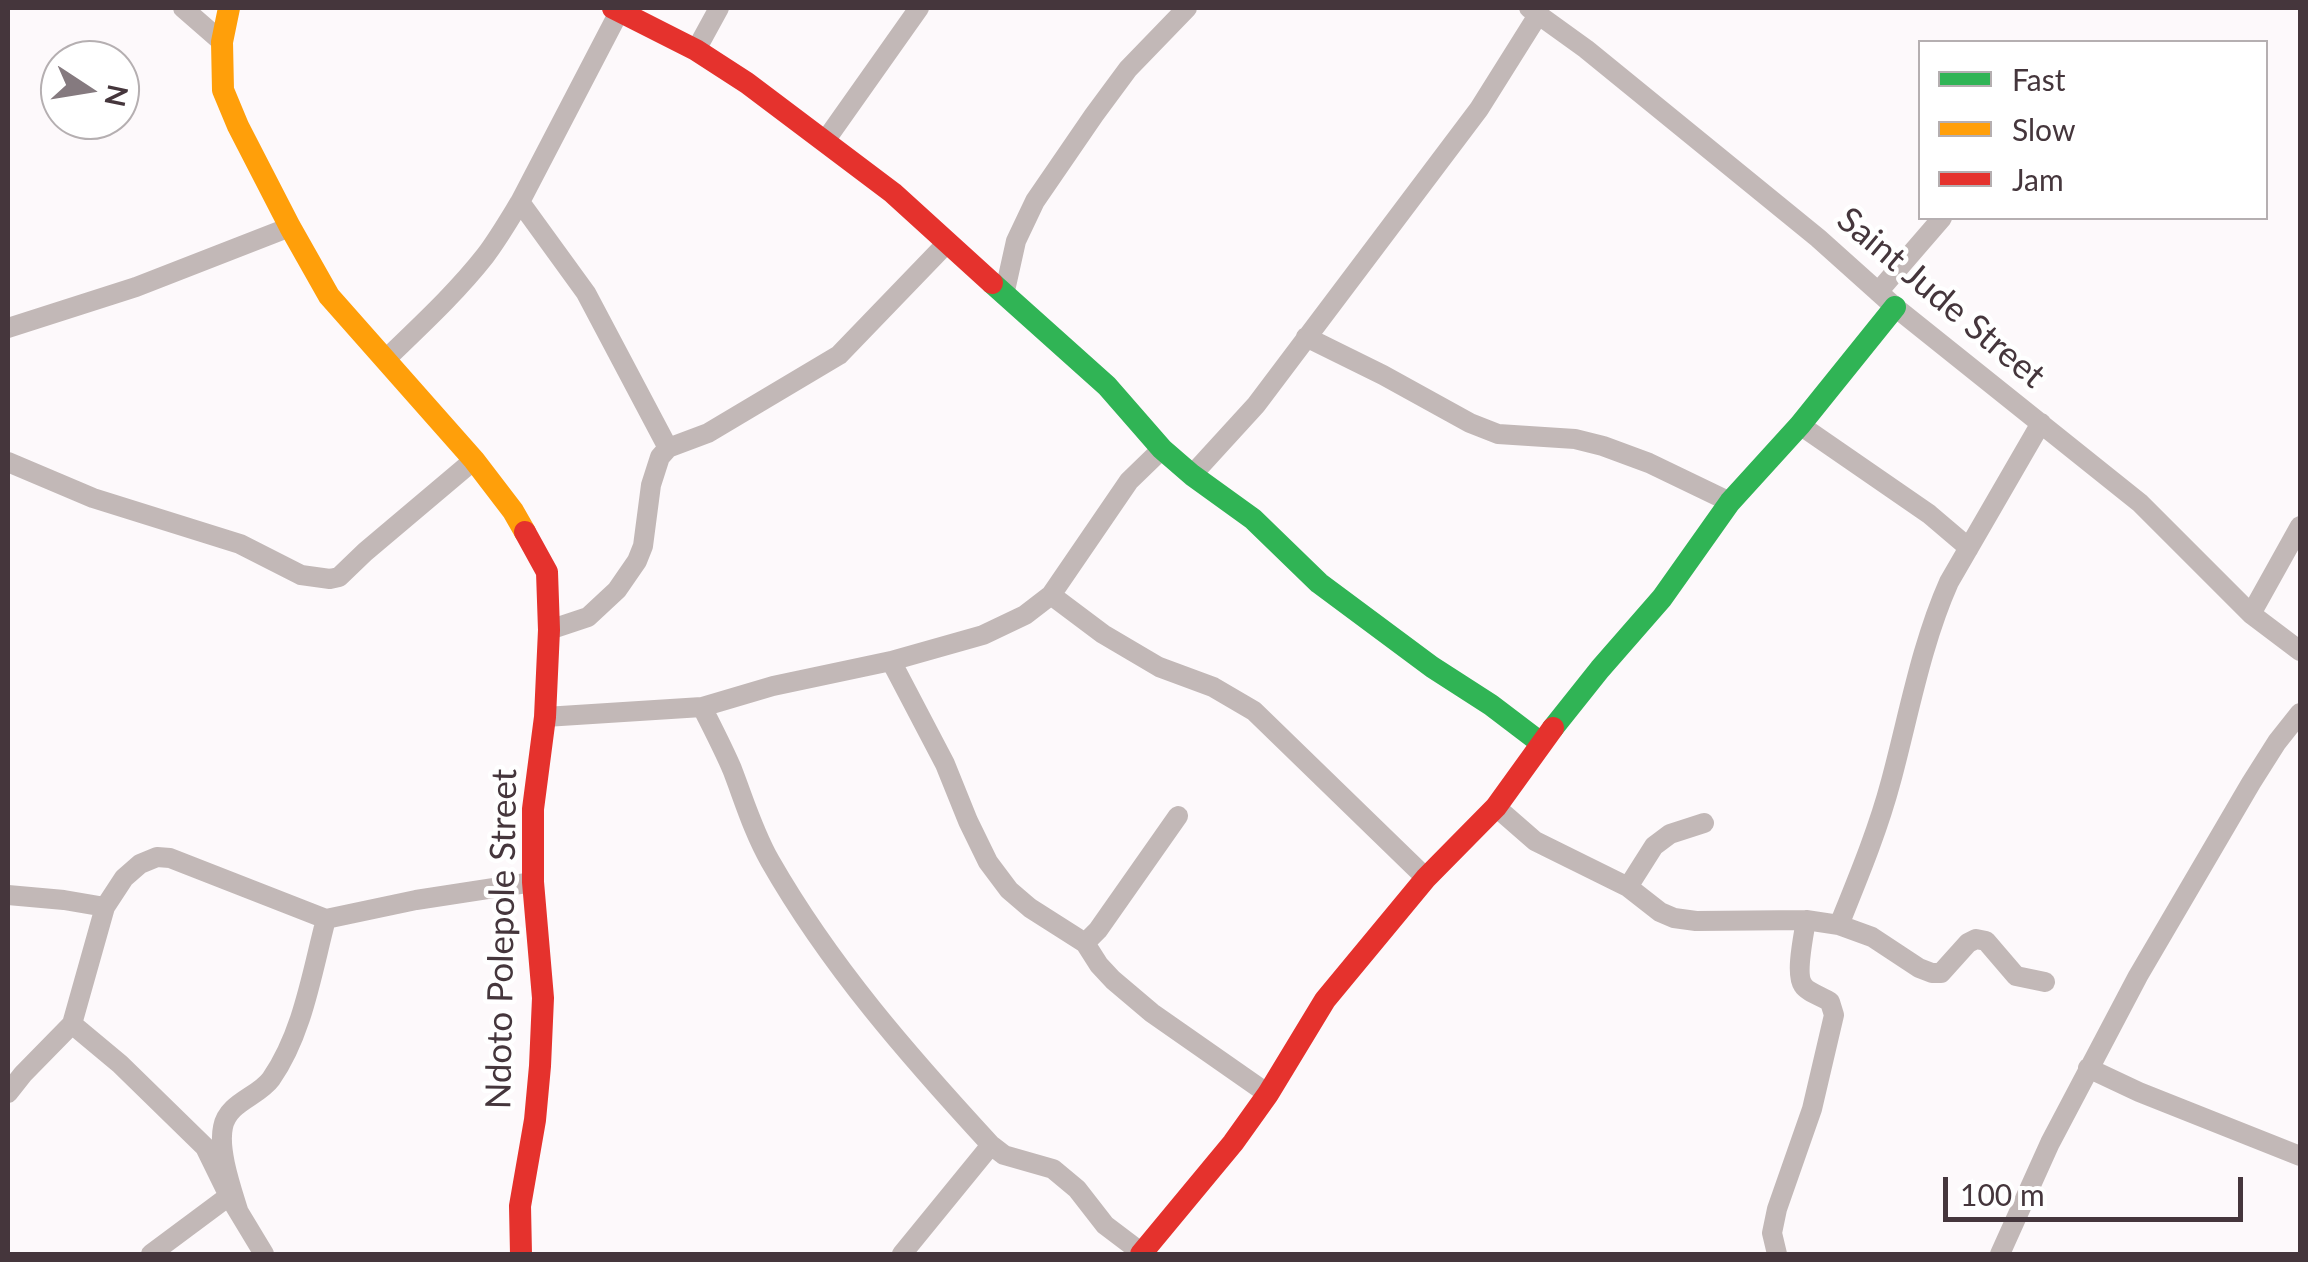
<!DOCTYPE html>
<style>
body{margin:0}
#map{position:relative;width:2308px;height:1262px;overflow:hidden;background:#fdf9fb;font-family:Lato,sans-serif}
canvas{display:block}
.frame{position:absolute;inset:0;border:10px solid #45363c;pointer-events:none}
.legend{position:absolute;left:1918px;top:40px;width:350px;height:180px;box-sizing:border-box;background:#fff;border:2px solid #b5afb1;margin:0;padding:12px 18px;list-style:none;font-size:30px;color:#45363c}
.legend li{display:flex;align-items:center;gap:20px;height:50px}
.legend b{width:50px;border:2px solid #b5afb1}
.north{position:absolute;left:40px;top:40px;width:100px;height:100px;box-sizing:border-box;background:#fff;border:2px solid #b5afb1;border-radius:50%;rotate:102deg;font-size:28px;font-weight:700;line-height:40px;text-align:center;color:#45363c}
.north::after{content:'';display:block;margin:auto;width:35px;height:45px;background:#857a7f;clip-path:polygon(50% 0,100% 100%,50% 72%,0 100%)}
.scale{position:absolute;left:1943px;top:1177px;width:300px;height:45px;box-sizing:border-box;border:5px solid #45363c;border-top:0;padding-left:12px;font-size:30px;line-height:35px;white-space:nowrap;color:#45363c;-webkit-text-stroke:8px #fff;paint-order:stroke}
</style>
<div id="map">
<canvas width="2308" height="1262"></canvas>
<div class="frame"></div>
<ul class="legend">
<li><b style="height:12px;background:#30b455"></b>Fast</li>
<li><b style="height:12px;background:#ff9f0a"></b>Slow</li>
<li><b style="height:12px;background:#e5322d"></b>Jam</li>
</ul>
<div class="north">N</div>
<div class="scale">100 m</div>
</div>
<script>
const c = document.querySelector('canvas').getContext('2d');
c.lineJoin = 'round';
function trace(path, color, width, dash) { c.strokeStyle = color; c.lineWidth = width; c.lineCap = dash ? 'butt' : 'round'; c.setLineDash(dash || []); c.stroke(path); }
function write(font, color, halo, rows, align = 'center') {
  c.font = font + ' Lato,sans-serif'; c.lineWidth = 9; c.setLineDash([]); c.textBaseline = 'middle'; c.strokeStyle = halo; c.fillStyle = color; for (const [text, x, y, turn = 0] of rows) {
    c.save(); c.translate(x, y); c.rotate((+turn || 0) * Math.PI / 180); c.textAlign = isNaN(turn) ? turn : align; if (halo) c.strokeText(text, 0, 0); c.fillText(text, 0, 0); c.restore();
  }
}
trace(new Path2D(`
 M183,8L222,42
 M1529,8L1586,49L1818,238L1895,307L2140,503L2251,614L2300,651
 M696,50L719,8
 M825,141L919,8
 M520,202L586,293L668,448
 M1878,292L1942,218
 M1004,295L1016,241L1035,201L1094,115L1128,69L1187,8
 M8,328L136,287L290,227
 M1306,337L1383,375L1470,423L1498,434L1575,439L1603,446L1649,463L1730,502
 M386,359C420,326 456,293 485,256C498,239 509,220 520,202L619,12
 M1800,425L1929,514L1969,548
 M8,462L93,498L240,544L301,575L330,579L339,577L365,552L474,460
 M1192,475L1256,405L1479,109L1538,15
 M1051,595L1103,634L1159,667L1213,687L1254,711L1426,878
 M2251,614L2300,526
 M549,630L588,617L617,590L637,561L643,546L651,485L660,457L668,448L708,433L839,355L947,243
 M891,661L945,764L968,821L988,862L1009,890L1030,908L1085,943L1099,965L1113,980L1152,1013L1268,1094
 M702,707C712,727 723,748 732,769C744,800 753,831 770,861C830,966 909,1056 991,1145L1004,1155L1053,1169L1077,1189L1105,1225L1142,1253
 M545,717L702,707L773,686L891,661L983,635L1025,615L1051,595L1129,481L1162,449
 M1496,807L1535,841L1628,887L1660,912L1674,918L1696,921L1806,920L1839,925L1872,937L1919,968L1932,973H1941L1968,943L1976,939L1986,941L2016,976L2045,982
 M1628,887L1654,846L1670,834L1704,823
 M8,895L64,900L105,907
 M1839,925C1858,878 1878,830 1891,781C1909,714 1921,645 1949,582L2041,423
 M1085,943L1098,930L1178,816
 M72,1024L120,1064L205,1147L229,1196L264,1254
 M2088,1068L2139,1092L2300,1156
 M8,1093L23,1074L72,1024L105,907L124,878L140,864L157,857L170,858L326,919L416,900L533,882
 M238,1210C231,1187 218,1150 223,1127C228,1102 258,1097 271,1079C303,1033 312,972 326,919
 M151,1254L229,1196
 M902,1254L991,1145
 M1777,1254L1772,1233L1777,1209L1812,1109L1834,1015L1830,1002C1823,997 1807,992 1803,985C1795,974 1804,934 1806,920
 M2000,1254L2050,1143L2138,976L2251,783L2277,742L2300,713`), '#c2b8b7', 20);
trace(new Path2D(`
 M992,283L1107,386L1162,449L1192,475L1253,519L1319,583L1432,667L1491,705L1541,743
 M1553,728L1600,669L1662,598L1730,502L1800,425L1895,307`), '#30b455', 22);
trace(new Path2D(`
 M229,8L222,42L223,90L238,126L290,227L329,296L474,460L513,511L525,532`), '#ff9f0a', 22);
trace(new Path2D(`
 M613,8L696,50L747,83L893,193L992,283
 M521,1254L520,1206L535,1120L540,1066L543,998L533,882V809L545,717L549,630L547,572L525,532
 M1141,1254L1233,1143L1268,1094L1325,1000L1426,878L1496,807L1553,728`), '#e5322d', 22);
write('35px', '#45363c', '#fff', [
 ["Saint Jude Street",1941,298,40],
 ["Ndoto Polepole Street",502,939,-89]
]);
</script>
